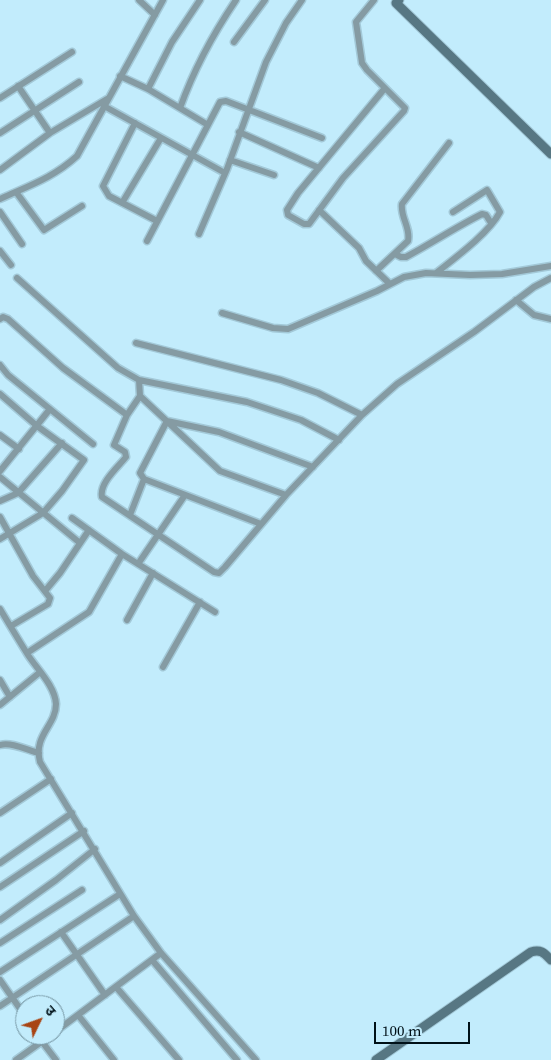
<!DOCTYPE html>
<meta charset="utf-8">
<style>
body{margin:0}
#map{position:relative;width:551px;height:1060px;overflow:hidden;background:#c2ecfc;font-family:"Source Serif 4","Noto Sans Devanagari",serif}
canvas{display:block}
.north{position:absolute;left:15px;top:995px;width:50px;height:50px;box-sizing:border-box;background:#c2ecfc;border:1px solid #7494a1;border-radius:50%;rotate:48deg;font-size:14px;font-weight:700;line-height:20px;text-align:center;color:#001118}
.north::after{content:'';display:block;margin:auto;width:18px;height:22px;background:#a84413;clip-path:polygon(50% 0,100% 100%,50% 72%,0 100%)}
.scale{position:absolute;left:374px;top:1022px;width:96px;height:22px;box-sizing:border-box;border:2px solid #001118;border-top:0;padding-left:6px;font-size:15px;line-height:18px;white-space:nowrap;color:#001118;-webkit-text-stroke:4px #c2ecfc;paint-order:stroke}
</style>
<div id="map">
<canvas width="551" height="1060"></canvas>
<div class="north">उ</div>
<div class="scale">100 m</div>
</div>
<script>
const c = document.querySelector('canvas').getContext('2d');
c.lineJoin = 'round';
function trace(path, color, width, dash) { c.strokeStyle = color; c.lineWidth = width; c.lineCap = dash ? 'butt' : 'round'; c.setLineDash(dash || []); c.stroke(path); }
const street = new Path2D(`
 M139,0L155,15
 M374,0L356,22L362,63L367,70L405,108L404,111L343,178L309,224H304L288,215L287,210L298,193L385,88
 M234,42L265,0
 M120,76L148,89L208,125
 M148,89L172,42L200,0
 M0,98L72,52
 M104,106L225,173
 M180,108C194,69 213,34 236,0
 M135,123L103,186L109,196L157,221
 M239,132L319,168
 M0,133L79,82
 M50,133L107,99
 M230,160L274,175
 M0,170L50,133L18,86
 M16,192L44,230L82,206
 M0,199C28,186 53,178 77,156L163,0
 M122,203L161,138
 M319,210L359,248L366,261L390,284
 M0,212L22,244
 M199,234L227,169L266,62L286,23L302,0
 M147,241L220,102L226,101L322,138
 M0,251L11,265
 M395,254L401,257H406C432,243 456,227 482,214L486,215L491,223
 M376,271L408,241C411,228 400,217 402,204L449,143
 M436,273C455,258 489,233 500,212L487,190L453,212
 M17,278L118,368L139,380
 M516,300L534,315L551,319
 M222,313L273,328L288,329L377,291L404,277L426,273L470,275L502,274L551,266
 M0,319L3,317L8,319L63,368L127,415L140,396L220,471L286,495L362,415L397,384L474,332L534,287L551,278
 M136,343L281,380L318,393L362,415
 M0,365L8,375L93,444
 M0,394L37,426L84,460L62,491L43,513L0,539
 M140,396L139,380L247,402L301,420L339,440
 M127,415L114,445L125,452L126,457C118,467 99,483 102,497L214,572L219,573L225,567L286,495
 M0,435L19,449
 M0,471L50,409
 M0,477L80,543
 M144,479L140,473L167,421L219,432L313,467
 M0,501L18,493L62,443
 M130,515L144,479L261,524
 M0,517L33,576L50,598L48,604L11,626
 M72,518L122,554L215,612
 M138,564L185,495
 M45,591L60,573L89,530
 M0,609C9,624 18,639 28,655C37,669 55,686 56,704C56,726 33,735 40,762L134,916L161,953L256,1060
 M127,620L153,573
 M27,653L89,612L122,554
 M163,667L200,602
 M0,680L10,697
 M0,705L39,673
 M0,745C12,742 27,750 39,753
 M0,813L51,779
 M0,863L72,813
 M0,887L84,831
 M0,920L56,880L95,849
 M61,932L105,995
 M0,943L82,890
 M152,960L237,1060
 M0,972L120,894
 M0,980L25,1016
 M116,987L179,1060
 M0,1006L134,916
 M78,1015L114,1060
 M55,1032L161,953
 M37,1035L56,1060
 M16,1060L51,1035`);
const secondary = new Path2D(`
 M399,0L396,3L551,154
 M376,1060L531,952C541,949 544,953 551,960`);
trace(street, '#a3c9d8', 9);
trace(secondary, '#a3c9d8', 11);
trace(street, '#859ba3', 6);
trace(secondary, '#577783', 9);
</script>
